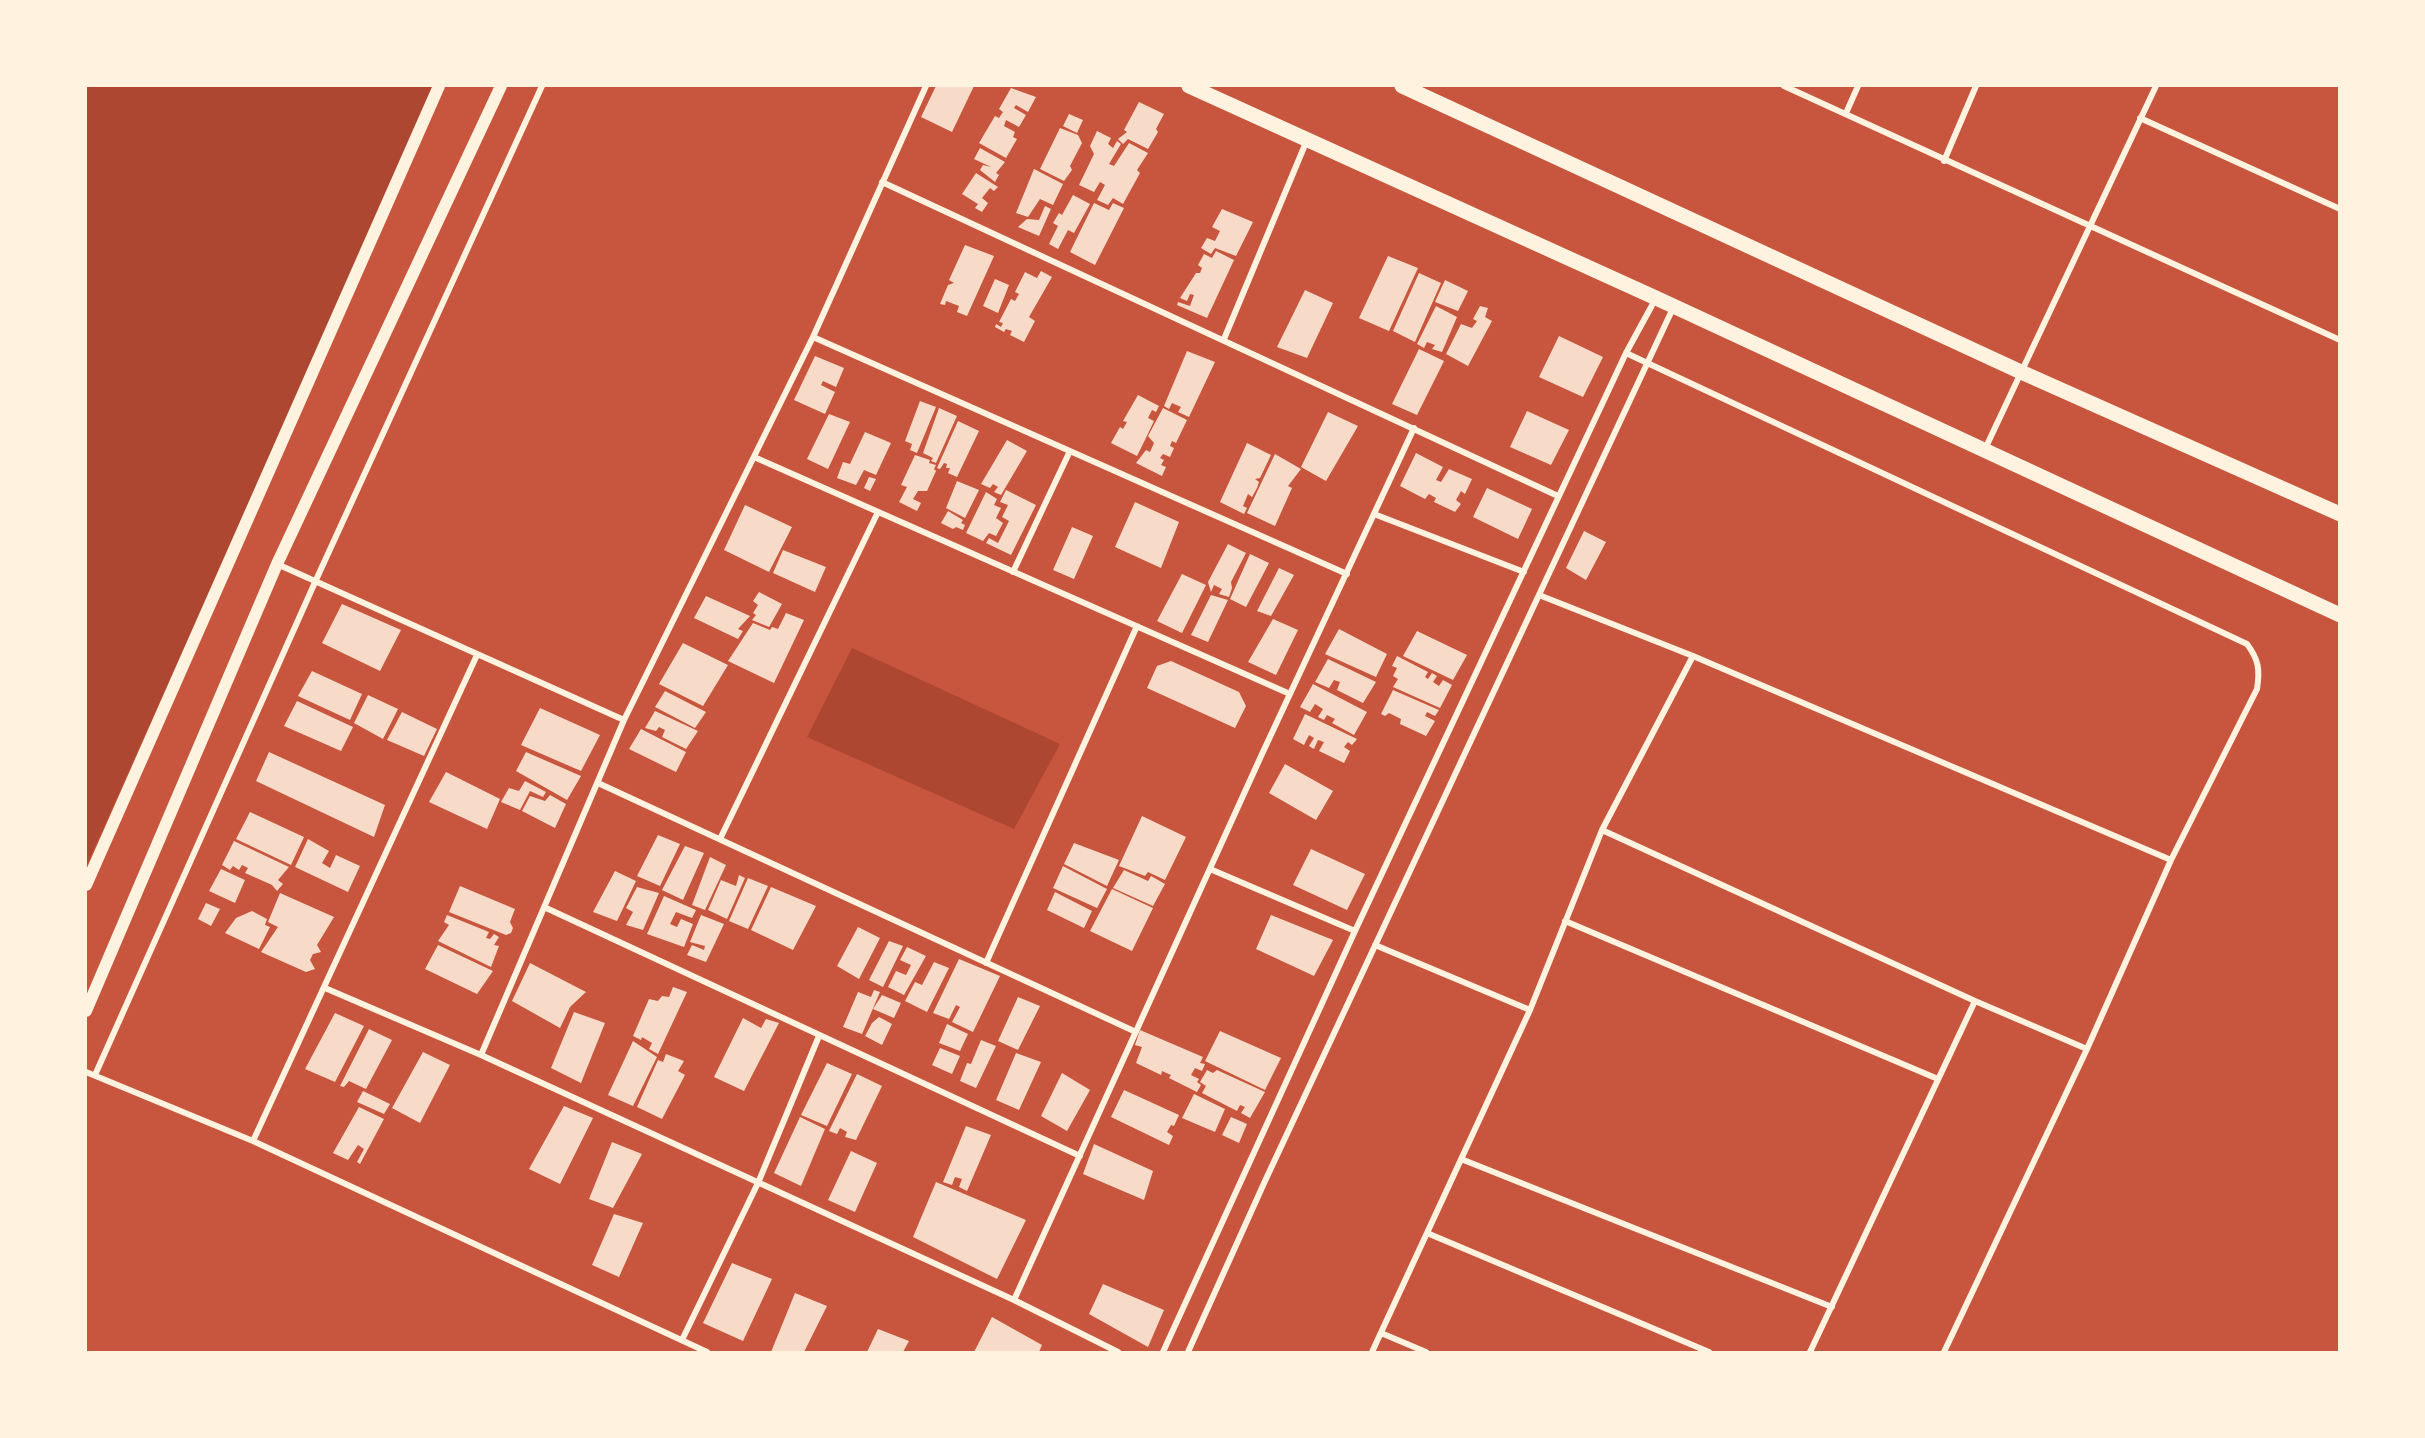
<!DOCTYPE html>
<style>
body{margin:0}
#map{position:relative;width:2425px;height:1438px;overflow:hidden;background:#c8553d;font-family:Raleway,sans-serif}
canvas{display:block}
.frame{position:absolute;inset:0;border:87px solid #fff3e0;pointer-events:none}
</style>
<div id="map">
<canvas width="2425" height="1438"></canvas>
<div class="frame"></div>
</div>
<script>
const c = document.querySelector('canvas').getContext('2d');
c.lineJoin = 'round';
function paint(path, color) { c.fillStyle = color; c.fill(path, 'evenodd'); }
function trace(path, color, width, dash) { c.strokeStyle = color; c.lineWidth = width; c.lineCap = dash ? 'butt' : 'round'; c.setLineDash(dash || []); c.stroke(path); }
paint(new Path2D(`
 M86,86H435L86,867Z
 M852,648L1060,744L1014,829L807,737Z`), '#ae4732');
paint(new Path2D(`
 M936,86H974L952,132L921,117Z
 M1011,88L1036,97L1028,112L1016,105L1014,108L1026,115L1019,127L1006,120L1004,126L1015,132L1013,137L1017,139L1006,158L979,143L995,116L999,118L1003,112L999,109Z
 M1139,102L1164,114L1156,129L1158,132L1148,149L1128,139L1123,144L1118,139L1127,132L1124,130Z
 M1069,114L1083,120L1077,133L1063,126Z
 M1060,128L1078,135L1082,143L1070,166L1072,170L1064,181L1040,169Z
 M1097,131L1111,138L1108,144L1113,148L1117,141L1121,144L1109,164L1114,166L1129,143L1148,153L1137,170L1140,173L1123,204L1113,198L1108,205L1097,200L1105,185L1100,182L1094,192L1079,185L1094,154L1090,146Z
 M980,148L1005,162L996,173L999,175L995,182L980,170L983,165L991,167L974,159Z
 M1034,169L1063,184L1053,205L1040,199L1028,217L1016,213Z
 M976,173L998,187L994,191L990,188L982,198L988,203L982,212L975,208L978,204L962,194Z
 M1073,195L1090,204L1074,233L1068,230L1058,249L1049,244L1058,226L1053,223L1059,213L1062,215Z
 M1094,203L1109,210L1113,203L1124,208L1095,265L1070,252Z
 M1045,206L1051,209L1039,236L1018,227L1027,219L1039,220Z
 M1222,209L1253,222L1236,256L1215,248L1211,254L1201,248L1207,238L1215,241L1220,231L1212,227Z
 M965,245L994,256L967,316L957,312L959,306L946,301L945,305L940,304L948,285L954,283L949,280Z
 M1216,251L1234,260L1207,318L1177,305L1178,302L1190,306L1194,295L1190,294L1187,301L1180,298L1196,273H1200L1202,268L1198,265L1204,254L1212,258Z
 M1388,256L1418,268L1389,331L1359,318Z
 M1041,271L1052,277L1029,317L1035,321L1024,342L1010,335L1012,331L1006,329L1004,332L995,327L996,324L1001,327L1003,323L999,322L1011,299L1015,301L1019,294L1015,292L1025,272L1037,278Z
 M1419,273L1441,283L1415,342L1393,331Z
 M995,279L1009,285L998,313L983,306Z
 M1445,280L1468,291L1458,311L1435,302Z
 M1305,290L1333,303L1307,358L1277,347Z
 M1436,306L1457,317L1442,352L1432,349L1435,345L1427,342L1424,348L1417,344Z
 M1480,306L1488,308L1485,317L1492,321L1468,366L1446,354L1461,324L1472,328L1477,321L1473,319Z
 M1559,336L1603,357L1583,397L1539,377Z
 M1419,349L1444,361L1417,415L1392,404Z
 M1187,351L1215,362L1189,417L1178,412L1181,407L1172,403L1169,409L1164,406Z
 M815,356L844,368L836,387L823,381L821,385L835,392L825,414L794,400Z
 M1138,395L1159,406L1156,412L1152,410L1148,418L1154,421L1143,444L1134,440L1143,444L1137,456L1111,443L1120,427L1123,429L1127,422L1123,421Z
 M920,401L936,407L917,453L910,450L912,444L905,441Z
 M939,408L957,416L936,463L931,461L933,458L923,453Z
 M1163,408L1187,420L1176,443L1172,441L1170,446L1174,448L1170,457L1163,454L1160,458L1164,460L1161,465L1166,467L1162,476L1136,463L1146,450L1150,452L1154,443L1148,436Z
 M1527,411L1569,430L1551,465L1510,447Z
 M1328,412L1358,426L1326,481L1301,467Z
 M829,414L850,422L828,469L807,459Z
 M958,421L979,431L957,477L948,473L950,468H946L947,464L944,463L940,469L937,468Z
 M865,432L891,443L876,475L864,470L856,485L837,478L843,462L850,464Z
 M1007,440L1027,451L1001,495L994,492L998,487L993,484L990,488L981,484Z
 M1247,443L1271,455L1260,478L1255,479L1259,482L1257,488L1252,497L1248,494L1243,506L1247,508L1244,514L1220,502Z
 M1416,453L1443,467L1436,480L1441,482L1449,469L1472,479L1465,494L1461,491L1456,500L1461,504L1455,512L1434,502L1436,498L1429,494L1425,499L1400,486Z
 M1275,454L1301,469L1288,486L1292,488L1275,526L1247,513Z
 M915,455L930,460L929,463L936,465L934,469L936,471L927,491H918L913,499L921,503L917,511L899,502L907,487L901,485Z
 M869,477L876,479L870,491L864,488Z
 M957,481L979,490L965,518L946,508Z
 M1487,488L1532,509L1518,539L1473,517Z
 M1006,490L1036,505L1011,555L986,543L989,538L998,543L1009,521L1002,517L1008,505L1000,502Z
 M986,492L997,499L994,505L1001,508L996,518L1003,523L996,536L989,533L983,541L966,533Z
 M1135,502L1179,522L1161,568L1115,547Z
 M745,505L792,527L769,572L724,550Z
 M948,511L963,520L961,523L965,525L963,530L956,527L953,529L941,523Z
 M1072,527L1093,536L1074,579L1053,570Z
 M1584,531L1606,542L1586,580L1566,568Z
 M1228,544L1246,553L1231,582L1232,588L1229,597L1219,594L1222,589L1214,585L1211,592L1208,582Z
 M783,550L826,567L815,592L773,573Z
 M1250,554L1269,563L1246,607L1230,599Z
 M1279,568L1294,575L1271,616L1257,611Z
 M1182,574L1206,585L1182,633L1157,621Z
 M759,592L782,604L769,627L752,620L756,615L753,613L758,605L753,601Z
 M1211,595L1228,600L1208,642L1191,635Z
 M706,596L750,616L738,629L743,631L738,639L694,618Z
 M342,604L401,630L380,671L322,643Z
 M786,613L804,620L774,683L728,661L753,623L770,630L772,627L778,629Z
 M1273,619L1298,630L1276,675L1248,662Z
 M1339,629L1387,654L1376,677L1325,654Z
 M1417,631L1467,655L1453,680L1403,656Z
 M683,643L728,665L703,706L659,684Z
 M1397,656L1428,672L1425,677L1428,679L1432,673L1437,676L1433,682L1439,686L1443,680L1452,685L1440,708L1393,687L1398,679L1393,676L1397,668L1392,666Z
 M1328,659L1376,682L1363,703L1337,690L1340,682L1334,680L1329,688L1315,682Z
 M1171,661L1239,692L1246,706L1235,728L1147,688L1157,666Z
 M312,671L362,694L350,720L298,696Z
 M1313,684L1367,712L1354,735L1332,723L1335,719L1327,715L1324,720L1318,717L1323,709L1315,704L1310,712L1300,707Z
 M1393,690L1439,710L1435,716L1427,712L1425,716L1435,721L1426,736L1400,724L1401,719L1389,713L1385,716L1381,714Z
 M665,691L706,712L695,728L655,707Z
 M368,695L398,709L383,739L354,723Z
 M297,701L353,727L341,751L284,726Z
 M540,708L600,735L581,771L521,745Z
 M655,711L698,731L686,749L662,737L665,730L659,727L656,731L645,728Z
 M402,712L437,729L424,756L387,740Z
 M1305,714L1357,739L1352,745L1348,742L1344,747L1350,751L1344,763L1319,751L1324,742L1318,740L1314,749L1309,746L1314,738L1309,735L1304,745L1293,739Z
 M641,729L686,752L676,772L629,749Z
 M269,752L385,805L374,837L256,781Z
 M526,752L581,776L567,800L516,771Z
 M1285,764L1333,791L1316,820L1269,793Z
 M446,772L500,799L487,829L429,802Z
 M525,781L546,792L543,797L530,791L520,810L501,802L509,788L519,791Z
 M550,795L566,804L555,828L522,811L530,796L545,801Z
 M250,812L304,837L291,865L236,839Z
 M1142,816L1186,837L1165,880L1148,872L1145,876L1119,866Z
 M658,835L680,844L660,886L637,876Z
 M308,839L329,851L322,863L330,868L336,855L360,866L348,892L295,867Z
 M234,841L289,867L278,880L283,884L277,891L272,885L245,873L248,868L242,865L239,870L233,866L230,870L222,865Z
 M1074,843L1119,860L1107,886L1064,864Z
 M685,846L704,853L683,900L662,890Z
 M1311,849L1365,874L1347,910L1293,885Z
 M710,857L726,865L705,910L692,905Z
 M1063,866L1107,889L1097,908L1053,888Z
 M221,869L245,880L235,903L209,891Z
 M1124,870L1148,881L1151,876L1165,884L1153,906L1113,888Z
 M615,871L636,881L617,921L593,912Z
 M739,875L745,878L727,919L708,910L721,880L736,886Z
 M748,878L768,886L748,929L729,921Z
 M460,886L515,909L510,922L513,928L511,933L506,935L449,912Z
 M637,887L659,893L643,930L626,925L633,912L626,908Z
 M771,887L816,906L793,950L751,930Z
 M1112,889L1153,908L1132,951L1090,931Z
 M1055,892L1092,911L1084,928L1047,910Z
 M280,893L334,917L317,945L321,952L313,954L310,960L315,969L306,972L261,952L278,927L268,922Z
 M664,896L696,910L692,918L676,912L670,924L677,927L681,919L693,924L684,947L647,934Z
 M206,903L220,909L211,926L198,919Z
 M252,911L267,919L265,925L270,927L259,949L225,933L236,918Z
 M447,915L489,932L486,938L490,939L494,934L499,937L494,945L499,946L491,967L438,941L449,925L444,922Z
 M701,915L724,924L706,962L687,955L692,945L704,950L705,946L690,942Z
 M1271,915L1333,940L1314,976L1256,949Z
 M858,927L880,938L859,979L837,966Z
 M889,941L903,946L883,987L869,980Z
 M438,945L493,971L477,994L425,969Z
 M907,947L926,956L904,995L888,987L896,971L906,975L911,965L900,960Z
 M959,959L1000,976L973,1032L952,1022L960,1007L956,1005L949,1019L933,1013Z
 M934,962L949,968L927,1012L905,1001L915,982L922,985Z
 M530,963L586,992L570,1007L560,1028L512,1001Z
 M673,987L687,992L658,1054L649,1049L652,1043L642,1037L641,1040L633,1036L649,999L658,1001L662,996L669,997Z
 M874,990L880,992L862,1034L843,1027L858,992L871,997Z
 M882,995L901,1003L894,1018L873,1009Z
 M1018,997L1040,1006L1018,1050L998,1041Z
 M574,1012L605,1023L581,1083L551,1068Z
 M335,1013L364,1026L335,1082L305,1069Z
 M879,1017L892,1024L882,1045L865,1036L872,1023Z
 M743,1018L761,1028L766,1019L779,1023L744,1091L714,1077Z
 M947,1024L968,1034L960,1051L939,1043Z
 M369,1029L392,1040L366,1089L349,1081L344,1087L340,1086Z
 M1140,1030L1203,1057L1200,1063L1205,1064L1202,1071L1195,1068L1191,1075L1199,1079L1197,1082L1201,1085L1197,1092L1169,1078L1171,1075L1162,1071L1161,1075L1136,1063L1142,1047L1135,1045Z
 M1220,1031L1281,1058L1265,1090L1205,1061Z
 M981,1040L996,1046L976,1088L960,1081L967,1063L971,1064Z
 M633,1041L657,1057L633,1106L608,1095Z
 M940,1048L960,1056L952,1074L932,1065Z
 M423,1052L450,1065L420,1123L392,1108Z
 M1016,1053L1041,1062L1019,1110L996,1100Z
 M666,1054L684,1061L678,1071L685,1075L662,1119L637,1107L658,1060L663,1062Z
 M827,1063L852,1074L827,1126L801,1115Z
 M1207,1070L1213,1073L1217,1070L1265,1092L1250,1118L1241,1113L1245,1107L1240,1105L1237,1111L1202,1093L1206,1086L1200,1082Z
 M1062,1073L1090,1090L1067,1131L1041,1116Z
 M857,1074L882,1086L856,1140L845,1137L847,1132L840,1128L837,1134L829,1131Z
 M1124,1090L1179,1115L1174,1126L1171,1125L1167,1132L1173,1136L1169,1145L1111,1117Z
 M363,1091L390,1104L384,1114L357,1102Z
 M1194,1094L1225,1109L1215,1132L1182,1118Z
 M564,1106L593,1118L560,1184L529,1169Z
 M359,1107L384,1119L360,1164L357,1162L364,1149L358,1145L348,1160L333,1153Z
 M800,1117L825,1129L801,1186L774,1173Z
 M1231,1117L1247,1124L1239,1143L1222,1135Z
 M966,1126L991,1135L967,1191L959,1187L962,1179L955,1177L952,1185L943,1182Z
 M612,1142L642,1154L613,1208L589,1199Z
 M1094,1144L1153,1171L1144,1200L1083,1174Z
 M851,1151L877,1163L855,1212L828,1200Z
 M936,1182L1026,1220L997,1279L913,1237Z
 M614,1214L643,1223L619,1277L592,1265Z
 M732,1263L772,1279L743,1341L703,1323Z
 M1103,1284L1164,1310L1148,1347L1089,1314Z
 M795,1293L827,1306L804,1352H771Z
 M992,1317L1042,1345L1039,1352H974Z
 M878,1329L909,1341L903,1352H867Z`), '#f7dbc8');
trace(new Path2D(`
 M1784,86L2340,340
 M1846,113L1858,86
 M2140,118L2340,209
 M1944,161L1976,86
 M882,182L1558,496
 M813,337L1347,574
 M1224,339L1307,140
 M1626,353L2247,644C2259,660 2260,670 2257,689L2171,860L2087,1049L1944,1352
 M1985,449L2156,86
 M754,457L1290,694
 M1374,514L1524,572
 M277,564L624,720
 M1013,572L1069,453
 M1539,595L1693,656L2171,860
 M598,783L1136,1032
 M1602,830L1975,1001L2087,1049
 M720,839L878,512
 M1210,869L1355,931
 M544,907L1080,1156
 M1565,921L1938,1079
 M1375,945L1530,1010
 M986,963L1137,626
 M325,988L481,1055L1014,1300L1118,1352
 M481,1055L624,720L813,337L926,86
 M86,1072L253,1141L707,1352
 M95,1075L316,580L542,86
 M253,1141L477,655
 M1461,1159L1832,1307
 M1427,1233L1709,1352
 M1014,1300L1262,754L1414,428
 M1381,1333L1426,1352
 M682,1340L758,1183L819,1036
 M1163,1352L1355,931L1626,353L1656,298
 M1188,1352L1265,1181L1674,306
 M1372,1352L1530,1010L1602,830L1693,656
 M1810,1352L1975,1001`), '#fff3e0', 6);
trace(new Path2D(`
 M86,885L439,86
 M86,1011L277,564L501,86`), '#fff3e0', 12);
trace(new Path2D(`
 M1189,86L1656,298L2340,615
 M1402,86L2021,372L2340,514`), '#fff3e0', 15);
</script>
